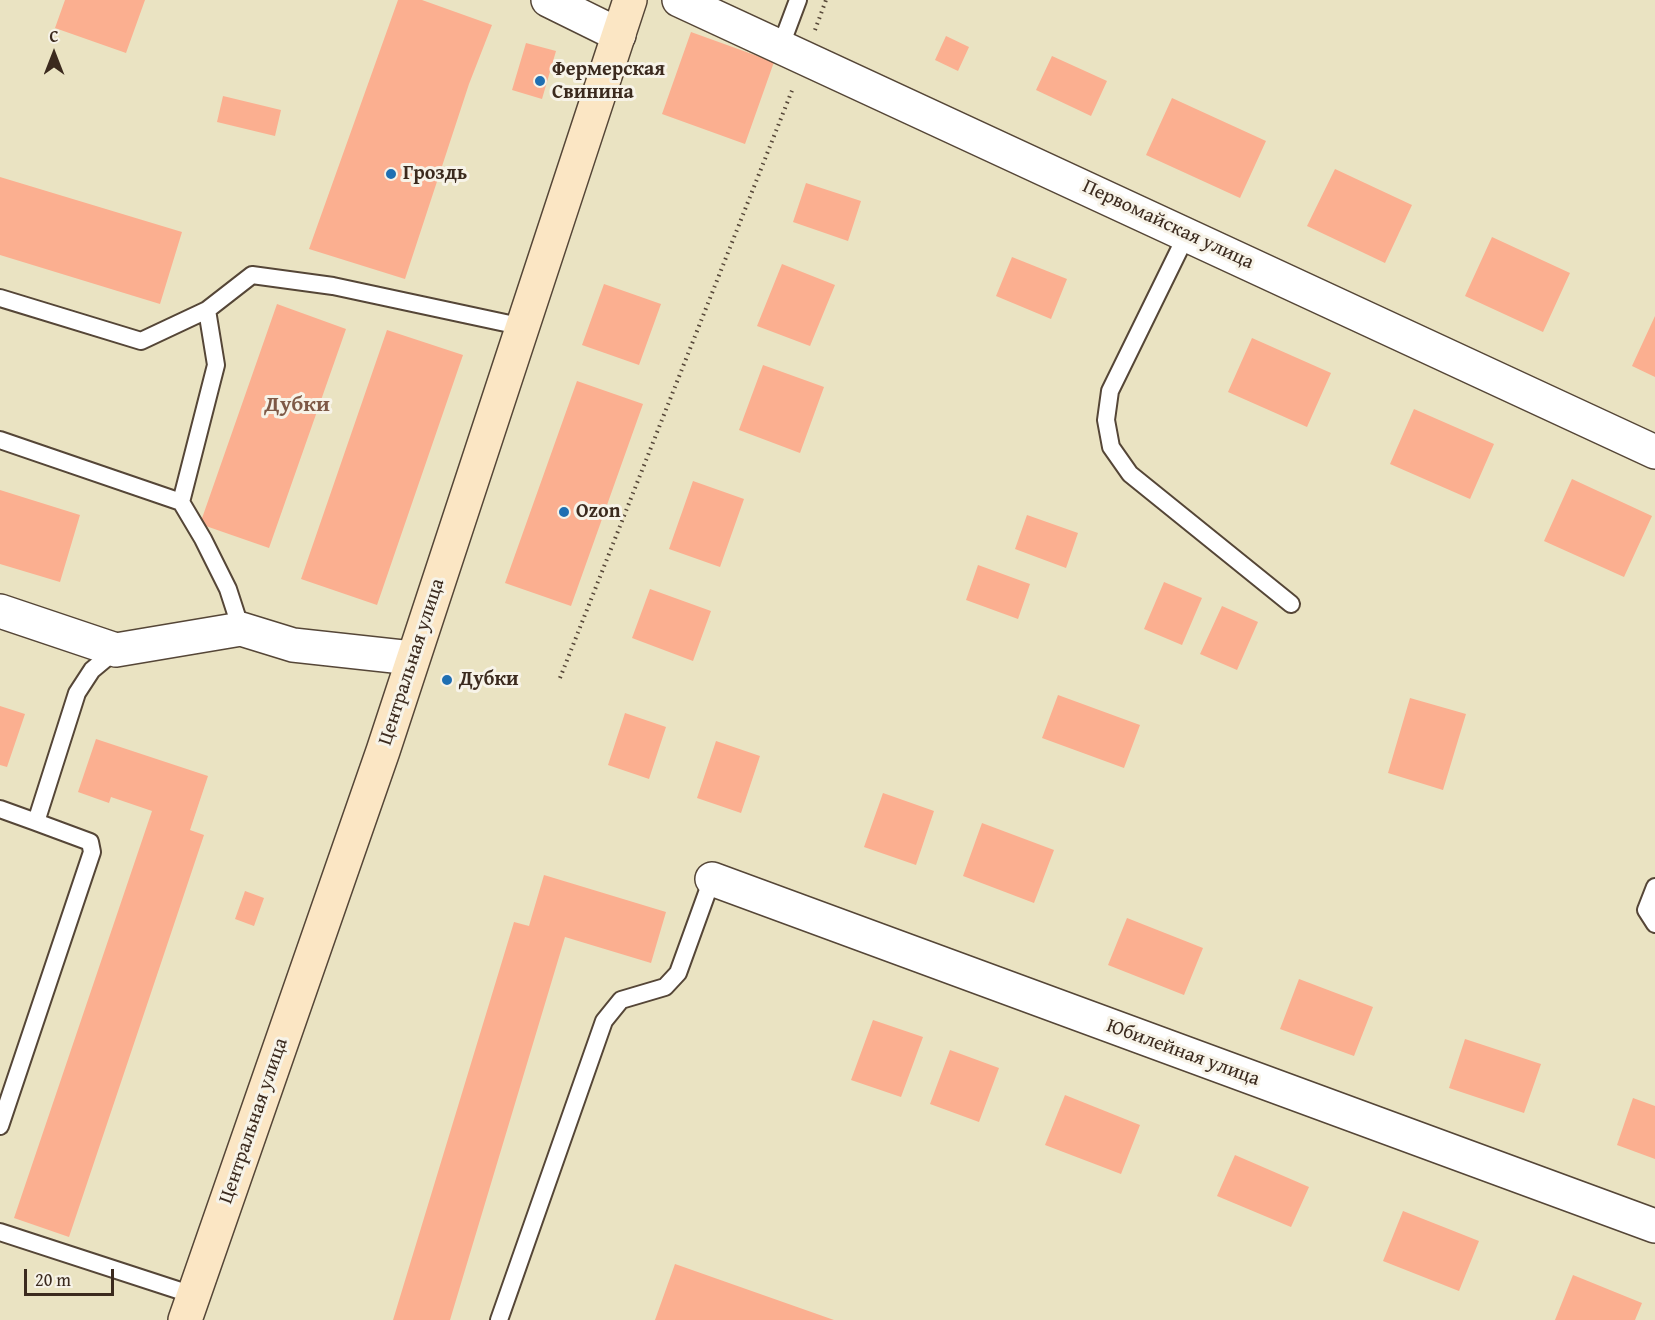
<!DOCTYPE html>
<meta charset="utf-8">
<style>
body{margin:0}
#map{position:relative;width:1655px;height:1320px;overflow:hidden;background:#eae3c2;font-family:"Gentium Book Plus",serif}
canvas{display:block}
.north{position:absolute;left:24px;top:24px;width:60px;height:60px;-webkit-text-stroke:4px #f7f3e8;paint-order:stroke;rotate:0deg;font-size:16px;font-weight:700;line-height:24px;text-align:center;color:#3b2a1e}
.north::after{content:'';display:block;margin:auto;width:21px;height:27px;background:#3b2a1e;clip-path:polygon(50% 0,100% 100%,50% 72%,0 100%)}
.scale{position:absolute;left:24px;top:1269px;width:90px;height:27px;box-sizing:border-box;border:3px solid #3b2a1e;border-top:0;padding-left:8px;font-size:18px;line-height:21px;white-space:nowrap;color:#3b2a1e;-webkit-text-stroke:4px #f7f3e8;paint-order:stroke}
</style>
<div id="map">
<canvas width="1655" height="1320"></canvas>
<div class="north">С</div>
<div class="scale">20 m</div>
</div>
<script>
const c = document.querySelector('canvas').getContext('2d');
c.lineJoin = 'round';
function paint(path, color) { c.fillStyle = color; c.fill(path, 'evenodd'); }
function trace(path, color, width, dash) { c.strokeStyle = color; c.lineWidth = width; c.lineCap = dash ? 'butt' : 'round'; c.setLineDash(dash || []); c.stroke(path); }
function write(font, color, halo, rows, align = 'center') {
  c.font = font + ' "Gentium Book Plus",serif'; c.lineWidth = 6; c.setLineDash([]); c.textBaseline = 'middle'; c.strokeStyle = halo; c.fillStyle = color; for (const [text, x, y, turn = 0] of rows) {
    c.save(); c.translate(x, y); c.rotate((+turn || 0) * Math.PI / 180); c.textAlign = isNaN(turn) ? turn : align; if (halo) c.strokeText(text, 0, 0); c.fillText(text, 0, 0); c.restore();
  }
}
paint(new Path2D(`
 M65,0H145L126,53L55,28Z
 M398,0H422L492,25L469,84L405,279L309,249Z
 M691,32L774,62L745,144L662,114Z
 M946,36L969,47L958,71L935,60Z
 M526,43L556,51L542,99L512,90Z
 M1052,56L1107,81L1091,116L1036,90Z
 M223,96L281,110L275,136L217,122Z
 M1172,98L1266,141L1240,198L1146,155Z
 M1335,169L1412,205L1385,263L1307,226Z
 M0,177L182,232L160,304L0,255Z
 M806,183L861,201L848,241L793,222Z
 M1492,237L1570,273L1543,332L1465,296Z
 M1012,257L1067,279L1051,319L996,296Z
 M782,264L835,285L810,346L757,326Z
 M604,284L661,304L639,365L582,345Z
 M277,304L346,329L269,548L200,524Z
 M1655,316V377L1632,366Z
 M387,330L463,355L377,605L301,579Z
 M1252,338L1331,373L1307,427L1228,392Z
 M763,365L824,387L800,453L739,430Z
 M577,381L643,404L571,606L505,583Z
 M1414,409L1494,444L1470,499L1390,464Z
 M1572,479L1652,516L1624,577L1544,541Z
 M693,481L744,499L720,567L669,549Z
 M0,490L80,515L60,582L0,564Z
 M1027,515L1078,533L1066,568L1015,549Z
 M978,565L1030,584L1018,619L966,600Z
 M1164,582L1202,598L1182,645L1144,629Z
 M650,589L711,611L693,661L632,638Z
 M1222,606L1258,622L1237,670L1200,654Z
 M1058,695L1140,725L1124,768L1042,738Z
 M1410,698L1466,714L1443,790L1388,773Z
 M0,706L25,714L7,767L0,765Z
 M625,713L666,727L649,779L608,765Z
 M96,739L208,776L190,830L204,835L69,1237L14,1218L152,811L111,797L109,803L78,792Z
 M716,741L760,756L741,813L697,798Z
 M883,793L934,811L916,865L864,847Z
 M982,823L1054,850L1034,903L963,876Z
 M544,875L666,912L651,963L565,937L450,1320H393L514,922L529,926Z
 M245,891L264,898L254,926L235,919Z
 M1127,918L1203,948L1184,995L1108,965Z
 M1299,979L1373,1007L1354,1056L1280,1029Z
 M873,1020L923,1037L901,1097L851,1080Z
 M1465,1039L1541,1064L1524,1113L1449,1088Z
 M950,1050L999,1068L979,1122L930,1104Z
 M1065,1095L1140,1125L1121,1174L1045,1145Z
 M1633,1098L1655,1106V1159L1617,1145Z
 M1235,1155L1309,1187L1291,1227L1217,1196Z
 M1403,1211L1479,1241L1459,1291L1383,1261Z
 M675,1264L834,1320H655Z
 M1573,1275L1642,1303L1635,1320H1555Z`), '#fbaf90');
const lane = new Path2D(`
 M780,48L798,0
 M1187,234L1110,391L1106,420L1111,447L1130,474L1291,604
 M0,298L141,341L207,310L252,275L333,286L524,327
 M207,310L216,365L181,502L203,539L228,589L241,629
 M0,440L181,502
 M0,809L36,822L77,693L92,670L116,650
 M1655,887L1646,910L1655,924
 M0,1126L92,852L90,842L36,822
 M0,1232L193,1295
 M499,1320L604,1021L621,1000L665,987L678,973L712,879`);
const street = new Path2D(`
 M548,0L619,35
 M679,0L1655,452
 M0,611L116,650L241,629L293,645L412,658
 M712,879L1655,1226`);
const secondary = new Path2D(`
 M185,1320L383,751L630,0`);
trace(lane, '#554637', 20);
trace(street, '#554637', 36);
trace(secondary, '#554637', 36);
trace(new Path2D(`
 M815,30L826,0
 M560,678L793,88`), '#554637', 4, [1.5, 4.5]);
trace(lane, '#fff', 16);
trace(street, '#fff', 33);
trace(secondary, '#fbe6c4', 33);
for (const [x, y, r, color] of [
 [540,81,6,"#1f6fb2"],
 [391,174,6,"#1f6fb2"],
 [564,512,6,"#1f6fb2"],
 [447,680,6,"#1f6fb2"]
]) { const dot = new Path2D(); dot.arc(x, y, r, 0, 2 * Math.PI); c.fillStyle = color; c.fill(dot); trace(dot, '#f7f3e8', 2); }
write('bold 20px', '#3b2a1e', '#f7f3e8', [
 ["Фермерская",552,70],
 ["Свинина",552,93],
 ["Гроздь",403,174],
 ["Ozon",576,512],
 ["Дубки",459,680]
], 'left');
write('20px', '#3b2a1e', '#f7f3e8', [
 ["Первомайская улица",1168,225,25],
 ["Центральная улица",412,662,-72],
 ["Юбилейная улица",1183,1053,20],
 ["Центральная улица",254,1121,-71]
]);
write('bold 22px', '#7e5946', '#f7f3e8', [
 ["Дубки",297,405]
]);
</script>
